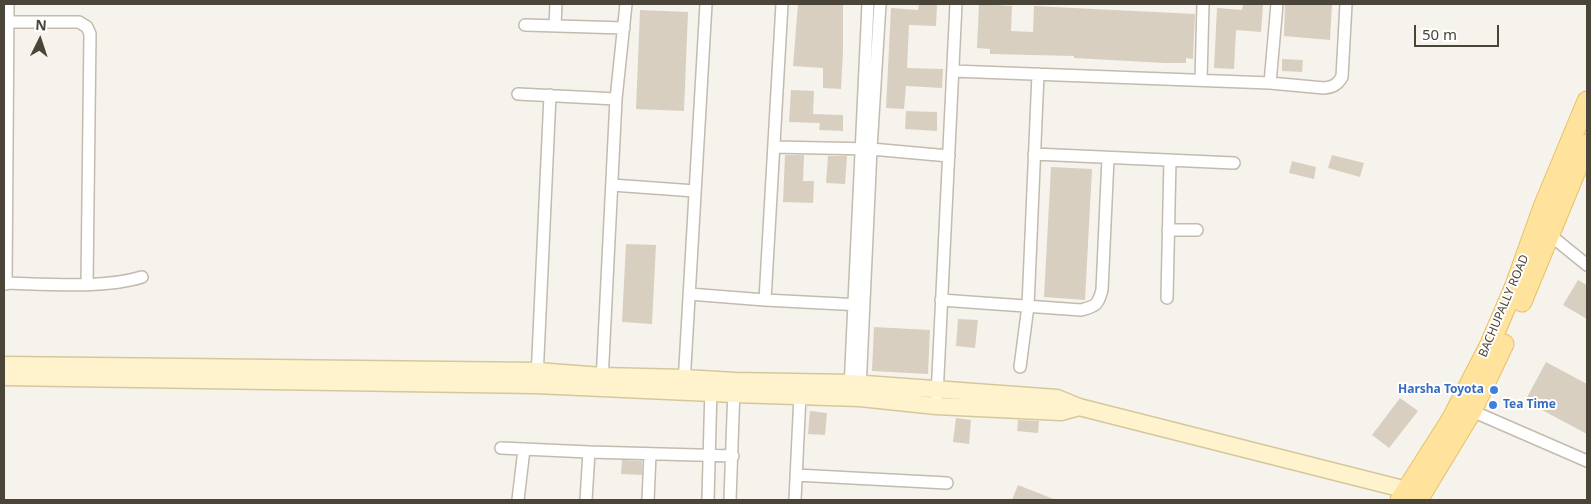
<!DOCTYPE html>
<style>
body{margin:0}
#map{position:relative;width:1591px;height:504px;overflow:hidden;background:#f6f3ec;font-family:"Noto Sans",sans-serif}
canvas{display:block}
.frame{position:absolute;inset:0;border:5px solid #4b4439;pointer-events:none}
.north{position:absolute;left:15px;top:15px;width:50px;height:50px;-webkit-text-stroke:4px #fff;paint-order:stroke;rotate:4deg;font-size:14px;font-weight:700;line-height:20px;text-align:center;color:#4b4439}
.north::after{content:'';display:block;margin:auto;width:18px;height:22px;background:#4b4439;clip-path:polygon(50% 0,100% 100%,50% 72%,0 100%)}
.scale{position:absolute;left:1414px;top:25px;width:85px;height:22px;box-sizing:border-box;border:2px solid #4b4439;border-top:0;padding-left:6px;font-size:15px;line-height:18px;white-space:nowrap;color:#4b4439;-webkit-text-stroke:4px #fff;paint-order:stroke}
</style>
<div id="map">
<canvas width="1591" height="504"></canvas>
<div class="frame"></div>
<div class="north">N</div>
<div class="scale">50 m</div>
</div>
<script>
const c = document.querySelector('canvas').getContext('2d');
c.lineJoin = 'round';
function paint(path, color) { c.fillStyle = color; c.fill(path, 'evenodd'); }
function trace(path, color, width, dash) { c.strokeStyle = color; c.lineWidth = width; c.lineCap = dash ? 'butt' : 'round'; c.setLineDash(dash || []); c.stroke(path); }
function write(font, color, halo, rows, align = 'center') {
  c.font = font + ' "Noto Sans",sans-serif'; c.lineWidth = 4; c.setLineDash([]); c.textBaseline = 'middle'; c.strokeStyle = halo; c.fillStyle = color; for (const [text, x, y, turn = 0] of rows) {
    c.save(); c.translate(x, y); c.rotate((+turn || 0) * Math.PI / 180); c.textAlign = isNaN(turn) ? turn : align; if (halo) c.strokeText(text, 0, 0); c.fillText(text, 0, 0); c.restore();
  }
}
paint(new Path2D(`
 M798,4H843V52L841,89L823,88V68L793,66Z
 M919,4H937L936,26L909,25L907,68L943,69L942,88L906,86L904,109L886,108L891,8L918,10Z
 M979,4L1012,6L1011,31L1033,32L1034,6L1195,14L1193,59L1186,58V63H1165L1074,58V56L990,54V49L977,48Z
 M1243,4L1263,5L1261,32L1236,30L1234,69L1214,68L1217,8L1242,10Z
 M1285,4H1332L1330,40L1284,36Z
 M640,10L688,12L684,111L636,109Z
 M1282,59L1303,60L1302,72L1282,71Z
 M791,90L814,91L813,114L843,115V131L819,130L820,123L789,122Z
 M906,111L937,112V131L905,129Z
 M785,155H804L803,181H814L813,203L783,202Z
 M1332,155L1364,163L1360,177L1328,168Z
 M828,156H847L845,184L826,183Z
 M1292,161L1316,167L1314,179L1289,173Z
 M1051,167L1092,169L1085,300L1044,297Z
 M626,244L656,245L652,324L622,322Z
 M1578,280L1587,285V319L1563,305Z
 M958,319L978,320L975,348L956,346Z
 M874,327L930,330L928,374L872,371Z
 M1546,362L1587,384V434L1525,401Z
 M1400,398L1418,411L1389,448L1372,435Z
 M810,411L827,413L825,435L808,434Z
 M956,418L971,420L969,444L953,442Z
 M1018,420L1039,421L1038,433L1017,431Z
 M622,460L642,461V475L621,474Z
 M1018,485L1056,500H1012Z`), '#d8cfc1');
const street = new Path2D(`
 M8,22H79L87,27L90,34L87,284
 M525,25L624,28
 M555,26L556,4
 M953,71L1270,83L1324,88C1333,87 1337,85 1342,77L1346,4
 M1201,80L1203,4
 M1270,83L1277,4
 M518,94L616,99
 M774,147L871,149L949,156
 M1034,154L1234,163
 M612,185L695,191
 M1168,230H1197
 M1550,235L1587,265
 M4,283C45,284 103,289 142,277
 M6,284L8,4
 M689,294L765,300L861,305
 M1167,298L1170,160
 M765,300L782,4
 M941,300L1081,310C1096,306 1098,305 1102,290L1108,158
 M1020,367L1028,306L1038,74
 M537,378L550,95
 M602,381L616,99L626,4
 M684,384L706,4
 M850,388L868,4
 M860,389L871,149L880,4
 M937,396L956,4
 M1472,411L1587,461
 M501,448L589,452L733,456
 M796,475L947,483
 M518,500L524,449
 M586,500L589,452
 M648,500L650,454
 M708,500L711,387
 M730,500L734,388
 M795,500L800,395`);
const secondary = new Path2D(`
 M4,365L537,371L602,376L684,378L735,381L851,383L1057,398L1079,407L1407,490
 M4,377L536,385L734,394L860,398L936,406L1061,412L1079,407`);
const primary = new Path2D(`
 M1522,302L1587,144
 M1400,500L1452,418L1490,344L1514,288L1543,207L1587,101
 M1418,500L1472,411L1504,344`);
trace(street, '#c2bbae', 14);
trace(secondary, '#d6c79b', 19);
trace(primary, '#e6c16a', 21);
trace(street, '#fff', 11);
trace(secondary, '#fff3cd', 16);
trace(primary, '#ffe39c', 19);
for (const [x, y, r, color] of [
 [1494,390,5,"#3f7fe0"],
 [1493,405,5,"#3f7fe0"]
]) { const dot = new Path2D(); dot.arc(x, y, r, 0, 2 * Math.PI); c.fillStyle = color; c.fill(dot); trace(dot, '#fff', 2); }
write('12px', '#4b4439', '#fff', [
 ["BACHUPALLY ROAD",1504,306,-67]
]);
write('bold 12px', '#366cbe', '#fff', [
 ["Harsha Toyota",1484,390],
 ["Tea Time",1503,405,"left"]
], 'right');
</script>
